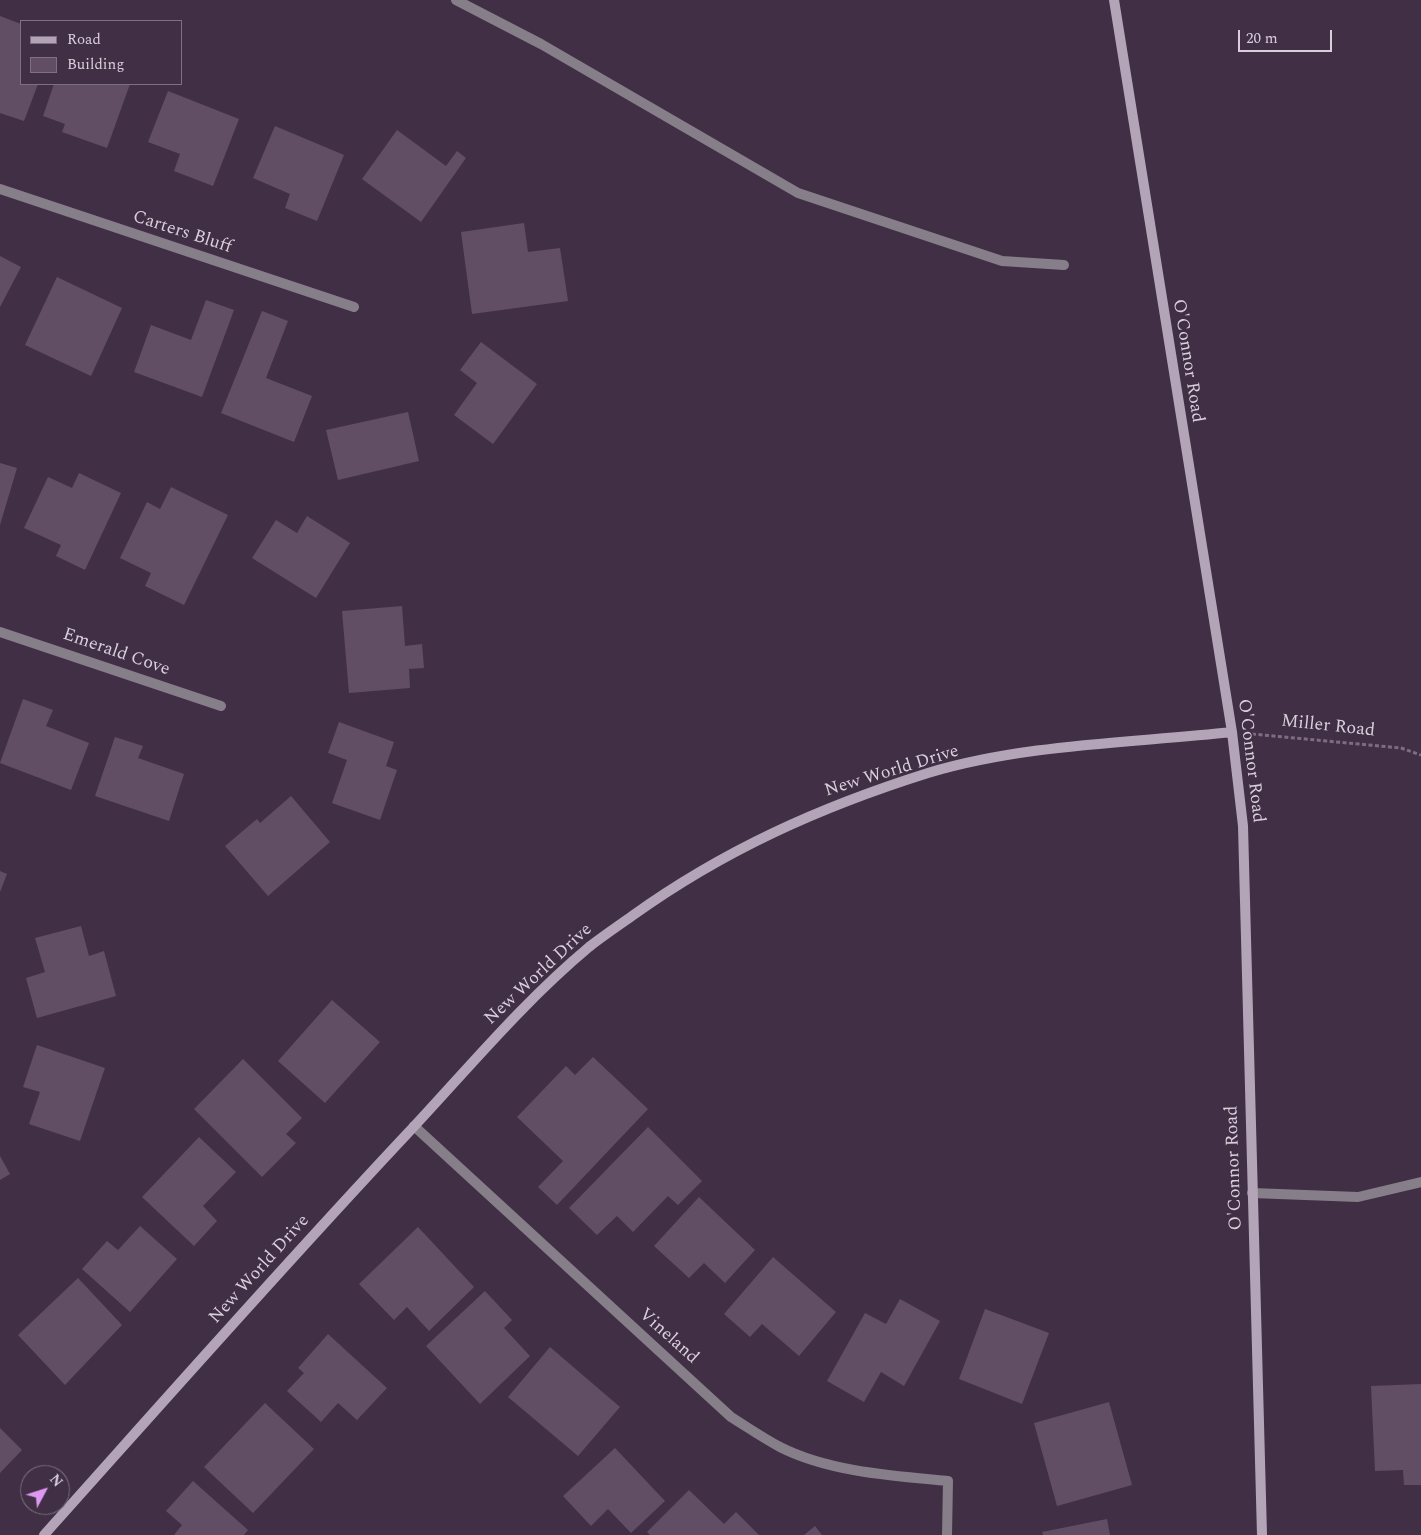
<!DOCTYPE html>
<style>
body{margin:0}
#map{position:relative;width:1421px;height:1535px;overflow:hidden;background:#413045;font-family:Spectral,serif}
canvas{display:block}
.legend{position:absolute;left:20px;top:20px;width:162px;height:65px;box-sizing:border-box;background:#413045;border:1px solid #7e7081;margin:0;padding:6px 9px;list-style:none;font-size:15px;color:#d9cfdc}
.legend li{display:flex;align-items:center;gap:10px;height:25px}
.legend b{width:25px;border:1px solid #7e7081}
.north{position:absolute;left:20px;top:1465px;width:50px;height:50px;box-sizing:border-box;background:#413045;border:1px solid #7e7081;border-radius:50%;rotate:50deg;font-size:14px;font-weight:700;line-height:20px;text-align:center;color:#d9cfdc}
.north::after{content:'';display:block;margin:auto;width:18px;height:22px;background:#df98f1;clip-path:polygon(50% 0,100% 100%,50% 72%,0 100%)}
.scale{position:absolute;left:1238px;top:30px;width:94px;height:22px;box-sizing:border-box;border:2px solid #d9cfdc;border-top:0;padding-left:6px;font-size:15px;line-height:18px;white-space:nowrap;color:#d9cfdc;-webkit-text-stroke:4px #413045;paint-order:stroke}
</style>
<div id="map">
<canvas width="1421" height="1535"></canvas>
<ul class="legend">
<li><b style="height:6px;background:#b3a5b7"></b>Road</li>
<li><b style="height:14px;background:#614e65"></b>Building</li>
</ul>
<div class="north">N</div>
<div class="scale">20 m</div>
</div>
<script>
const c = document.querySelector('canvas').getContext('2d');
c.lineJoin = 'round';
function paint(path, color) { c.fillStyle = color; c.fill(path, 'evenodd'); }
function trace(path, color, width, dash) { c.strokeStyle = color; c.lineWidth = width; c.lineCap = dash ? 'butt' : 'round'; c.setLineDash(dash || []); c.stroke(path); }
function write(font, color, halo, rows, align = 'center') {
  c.font = font + ' Spectral,serif'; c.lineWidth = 4; c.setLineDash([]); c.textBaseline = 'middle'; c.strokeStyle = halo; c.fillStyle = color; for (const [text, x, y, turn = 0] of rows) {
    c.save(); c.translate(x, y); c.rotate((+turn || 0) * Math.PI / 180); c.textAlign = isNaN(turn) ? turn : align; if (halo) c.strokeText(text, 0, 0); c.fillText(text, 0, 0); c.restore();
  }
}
paint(new Path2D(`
 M0,16L21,24V84H38L24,121L0,113Z
 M54,84H130L107,148L62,132L65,124L43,116Z
 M168,91L239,119L213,186L174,171L180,154L148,142Z
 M275,126L344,155L317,221L285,208L290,194L253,178Z
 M397,130L446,166L457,151L466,158L421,222L362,179Z
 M524,223L528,252L560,248L568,301L472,314L461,232Z
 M0,256L21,267L0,307Z
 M57,277L122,308L91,376L25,345Z
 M206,300L234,310L202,397L134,372L151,325L191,340Z
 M262,311L288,321L266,378L312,396L294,442L221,413Z
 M481,342L537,384L493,444L454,415L477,383L460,370Z
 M408,412L419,461L338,480L326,430Z
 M0,463L17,468L0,525Z
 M79,473L121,493L85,570L56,556L61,545L24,528L48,477L72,488Z
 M171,487L228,515L184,605L145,586L151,573L120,558L147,502L160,509Z
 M307,516L350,543L316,598L252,558L276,520L297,533Z
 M402,606L405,646L422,644L424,668L409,669L410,688L349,693L342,611Z
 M23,699L53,710L46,726L89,743L71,790L0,763Z
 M339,722L394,742L386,766L397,770L380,820L332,803L347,760L328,753Z
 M115,737L143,746L138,758L184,774L169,821L95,796Z
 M291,796L330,842L268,896L225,846L257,819L260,823Z
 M0,871L7,874L0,892Z
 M81,926L89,956L104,951L116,996L37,1018L26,978L45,972L35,938Z
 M332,1000L380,1042L325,1103L278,1061Z
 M37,1045L105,1068L80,1141L29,1124L40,1092L23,1087Z
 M593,1057L648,1109L557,1205L538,1187L563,1161L517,1117L566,1066L575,1075Z
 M243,1059L302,1118L286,1134L296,1143L262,1177L194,1109Z
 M648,1127L702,1181L678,1205L668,1196L633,1232L617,1216L597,1235L569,1208Z
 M199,1137L236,1172L203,1206L217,1221L194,1246L142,1197Z
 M0,1156L10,1174L0,1180Z
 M699,1197L755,1250L725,1283L704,1263L689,1278L654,1246Z
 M140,1226L177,1259L130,1312L82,1269L107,1241L118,1250Z
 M418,1227L474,1287L429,1331L407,1307L394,1320L359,1284Z
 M773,1257L836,1312L799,1356L762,1324L750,1337L724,1314Z
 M78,1278L122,1325L65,1385L18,1335Z
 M485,1291L512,1320L504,1328L530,1356L480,1404L426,1346Z
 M900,1299L940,1321L904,1386L881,1372L864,1402L827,1381L865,1313L886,1324Z
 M985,1309L1049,1333L1022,1404L959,1379Z
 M328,1334L387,1388L357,1420L338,1403L321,1422L287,1391L304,1373L298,1368Z
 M550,1347L620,1407L578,1456L508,1397Z
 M1421,1384V1485H1404L1403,1470L1375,1471L1371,1386Z
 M1109,1402L1132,1485L1057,1506L1034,1423Z
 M265,1403L314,1449L253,1513L204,1467Z
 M0,1428L22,1450L0,1473Z
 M615,1448L665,1501L631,1533L608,1509L591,1526L563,1496Z
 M193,1481L248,1530L244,1535H174L182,1525L166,1511Z
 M689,1490L724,1524L736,1512L759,1535H650L647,1532Z
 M1107,1519L1110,1535H1043L1042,1532Z
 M815,1526L822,1535H804Z`), '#614e65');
trace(new Path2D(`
 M1252,734L1401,748L1421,755`), '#7c6e80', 3, [4, 2.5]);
trace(new Path2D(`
 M456,0L541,44L798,193L1002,261L1064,265
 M1252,1193L1358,1197L1421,1182`), '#867e89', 10);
trace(new Path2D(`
 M0,189L354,307
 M0,632L221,706
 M414,1126L731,1417C747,1427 763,1438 780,1447C829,1472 894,1476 948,1481L947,1535`), '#867e89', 10);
trace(new Path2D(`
 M1114,0L1232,732L1243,826L1262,1535
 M44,1535C164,1401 283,1266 406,1135C466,1071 522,1003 589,947C603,936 618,926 632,916C724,850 820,807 928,773C1024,744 1132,743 1232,732`), '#b3a5b7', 10);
write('18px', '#d9cfdc', '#413045', [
 ["Carters Bluff",182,233,18],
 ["O'Connor Road",1187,361,81],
 ["Emerald Cove",116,653,19],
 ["Miller Road",1328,727,6],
 ["O'Connor Road",1250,761,83],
 ["New World Drive",892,772,-17],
 ["New World Drive",539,975,-43],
 ["O'Connor Road",1235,1168,-92],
 ["New World Drive",260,1270,-48],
 ["Vineland",668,1337,42]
]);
</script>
